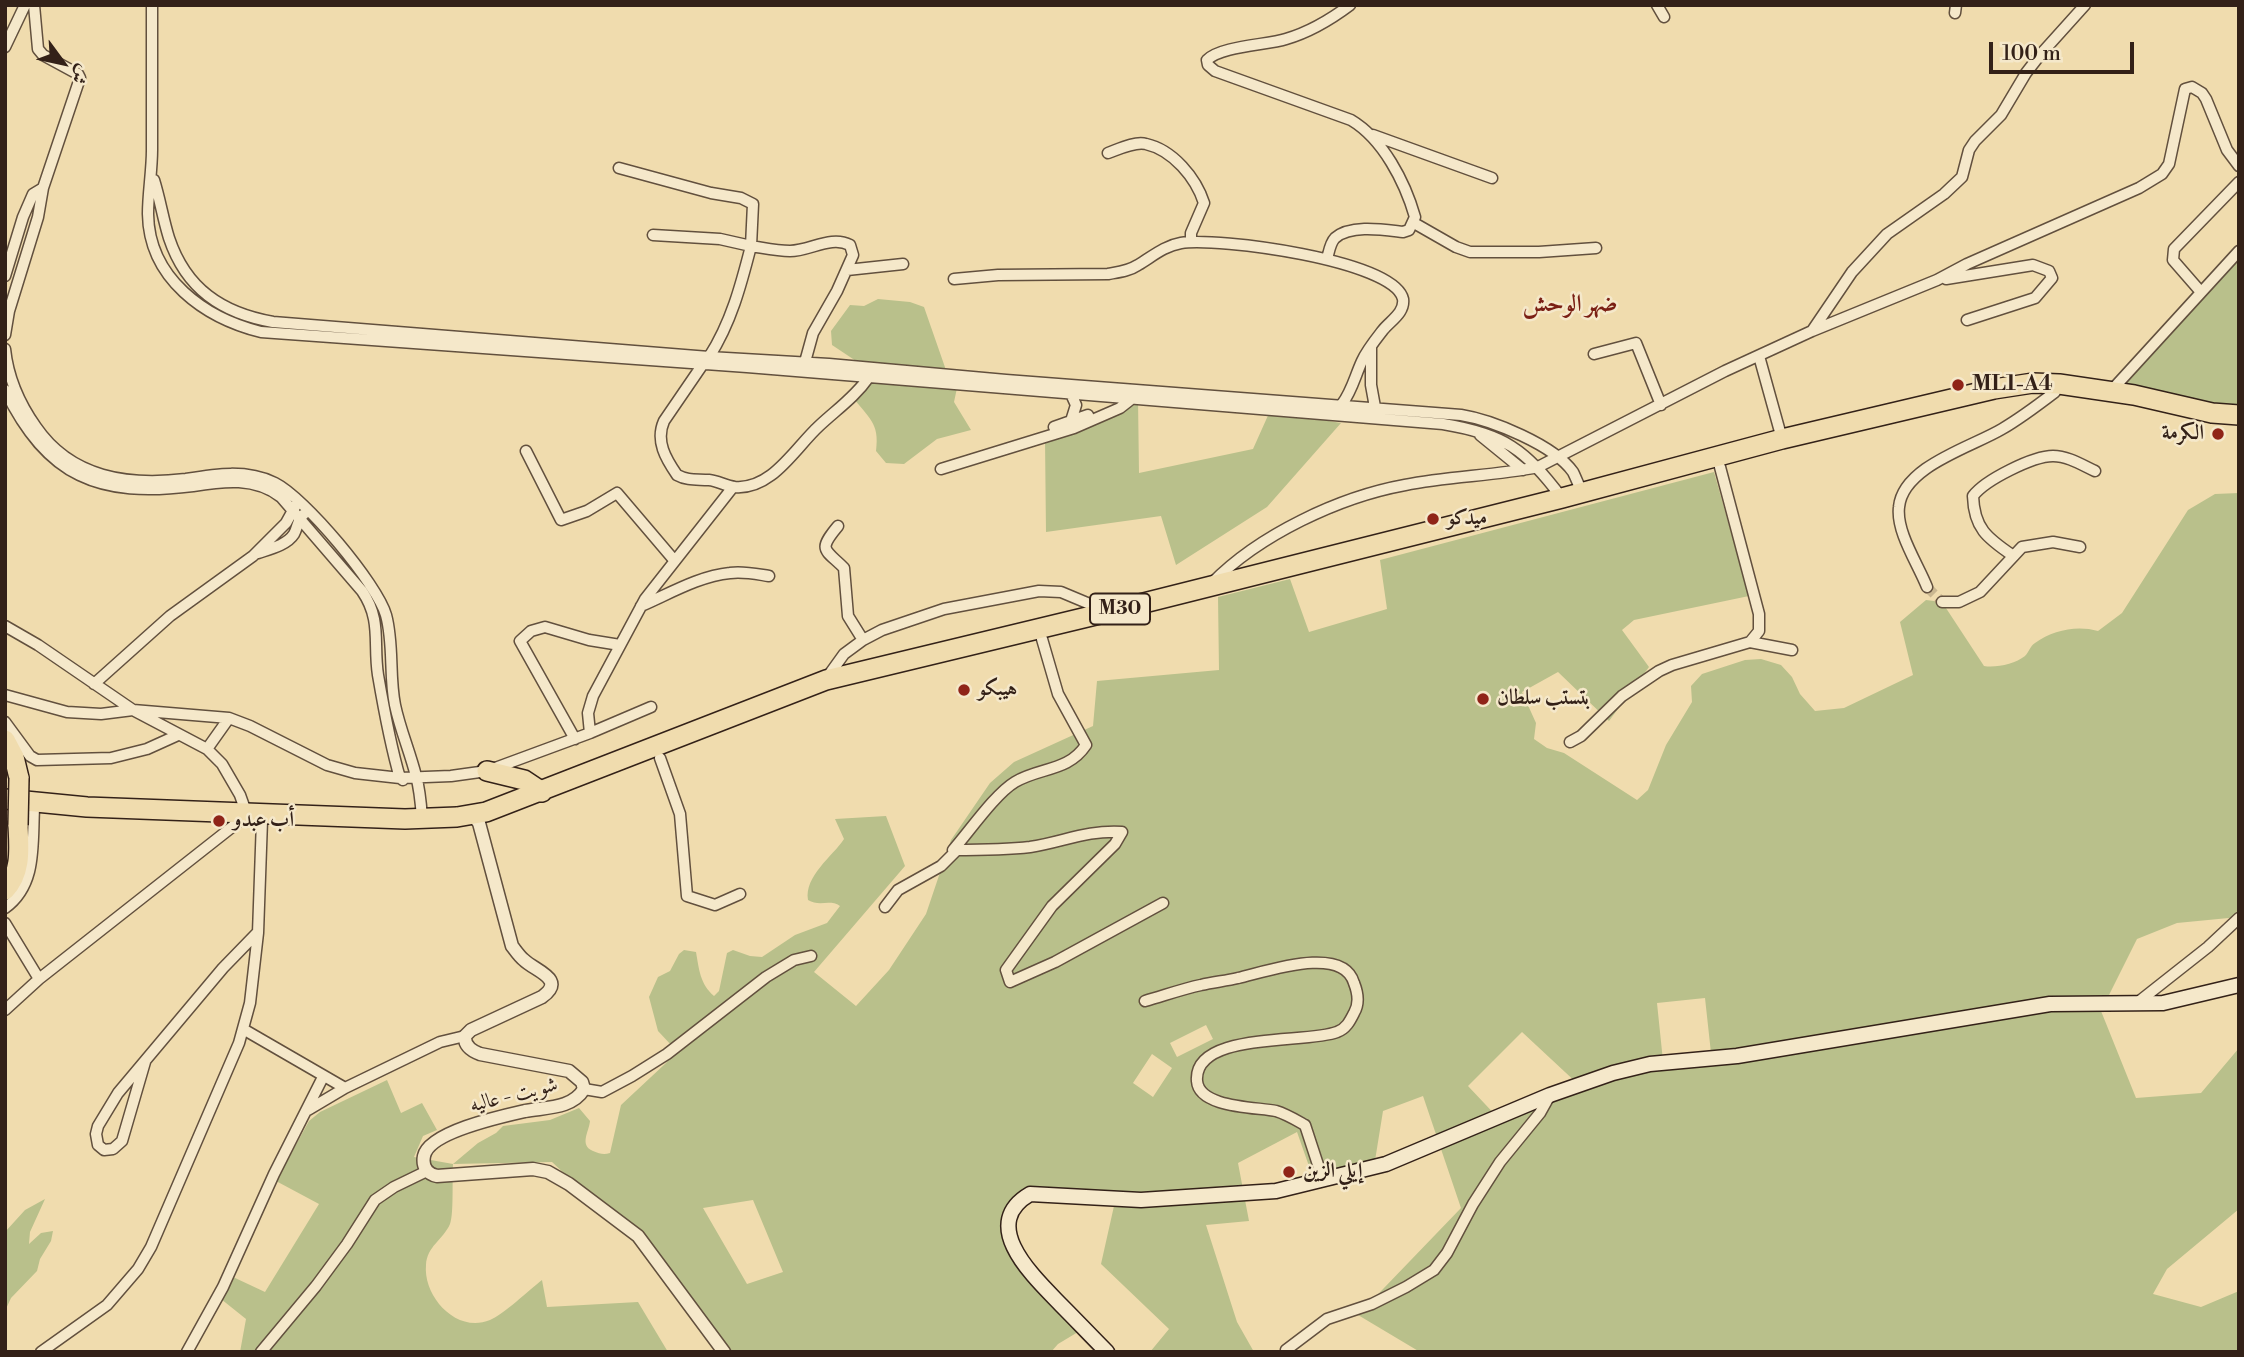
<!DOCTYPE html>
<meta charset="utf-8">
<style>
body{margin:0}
#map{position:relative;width:2244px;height:1357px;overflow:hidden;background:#f0dcae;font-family:"Libre Bodoni",Amiri,serif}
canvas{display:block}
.frame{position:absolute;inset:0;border:7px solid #332118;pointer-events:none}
.north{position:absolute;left:28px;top:28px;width:70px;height:70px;-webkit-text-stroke:5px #f5e8ca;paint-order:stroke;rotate:123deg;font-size:19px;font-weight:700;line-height:28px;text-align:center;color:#332118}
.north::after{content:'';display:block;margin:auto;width:24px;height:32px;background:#332118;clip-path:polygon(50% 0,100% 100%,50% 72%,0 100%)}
.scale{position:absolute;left:1989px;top:42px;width:145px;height:32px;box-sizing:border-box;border:4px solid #332118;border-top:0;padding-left:9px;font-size:21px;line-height:24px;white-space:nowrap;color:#332118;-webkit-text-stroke:5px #f5e8ca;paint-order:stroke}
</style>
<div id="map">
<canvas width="2244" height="1357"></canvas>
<div class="frame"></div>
<div class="north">ش</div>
<div class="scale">100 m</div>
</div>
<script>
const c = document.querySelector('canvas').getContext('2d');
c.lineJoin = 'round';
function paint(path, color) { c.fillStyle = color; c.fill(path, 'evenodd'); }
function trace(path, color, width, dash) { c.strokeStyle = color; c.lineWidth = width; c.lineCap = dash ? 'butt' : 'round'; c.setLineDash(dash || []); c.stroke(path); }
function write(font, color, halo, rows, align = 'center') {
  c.font = font + ' "Libre Bodoni",Amiri,serif'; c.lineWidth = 5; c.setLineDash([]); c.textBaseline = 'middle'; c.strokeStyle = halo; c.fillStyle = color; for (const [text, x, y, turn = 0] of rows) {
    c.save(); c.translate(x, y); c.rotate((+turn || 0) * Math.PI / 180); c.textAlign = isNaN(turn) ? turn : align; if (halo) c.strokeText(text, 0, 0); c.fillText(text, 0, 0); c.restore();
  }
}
paint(new Path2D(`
 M2239,253V412L2120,383Z
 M878,299L910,302L924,307L947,373L957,388L954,402L971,430L937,439L904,464L886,463L876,451C880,422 868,418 852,396L862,365L832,345L831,331L850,305L864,306Z
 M1138,399L1139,473L1253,449L1270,411L1341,423L1267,507L1176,565L1161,516L1046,532L1045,440Z
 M1714,472L1749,596L1634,620L1622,630L1649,667L1609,721L1558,672L1522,692L1536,723L1534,739L1547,748L1564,753L1637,800L1648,790L1666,745L1692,702L1691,686L1702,674L1745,660L1761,659L1781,665L1792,677L1800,694L1815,711L1844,708L1913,675L1900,622L1926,600L1942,602L1984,666C1996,668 2015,664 2025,656C2029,652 2030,646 2035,643C2053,630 2077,625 2098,631L2122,613L2188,510L2215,494L2239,493V917L2177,923L2137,939L2101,1011L2136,1098L2201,1093L2239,1048V1209L2167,1269L2153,1294L2201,1307L2239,1291V1352H1420L1358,1315L1461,1208L1423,1096L1383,1111L1373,1173L1316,1186L1297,1132L1238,1163L1249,1221L1206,1225L1237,1322L1254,1352H1150L1169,1329L1101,1264L1114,1206L1046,1189L1021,1208L1015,1222V1243L1083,1329L1058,1344L1051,1352H729L614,1220L552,1162L453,1164C452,1177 454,1215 450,1224C443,1240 427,1246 426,1265C423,1296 456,1334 490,1320C503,1315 529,1290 542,1280L547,1307L638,1302L668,1352H240L246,1319L221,1299L233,1277L265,1292L319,1204L276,1181L309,1121L320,1112L387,1080L401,1113L422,1103L437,1130L423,1136L414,1157L453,1164L478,1143L496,1133L503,1126L550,1120L579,1108L590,1121C589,1132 579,1145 593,1151C600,1154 604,1155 610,1153L621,1105L666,1063L670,1058L673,1047L658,1031L649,997L658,977L670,971L679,954L684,950L696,952C699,969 700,984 714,996L719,991L727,953L733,950L750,956L762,957L795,935L827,923L840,906C830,899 819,907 808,900C804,876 833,856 844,839L835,819L886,816L905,866L814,972L856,1006L889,970L926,914L951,840L990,783L1014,762L1093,726L1097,681L1219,670L1218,597L1290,579L1309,632L1387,609L1380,560ZM1705,998L1711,1053L1663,1061L1657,1003ZM1206,1025L1213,1039L1177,1057L1170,1043ZM1522,1032L1580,1086L1501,1121L1468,1086ZM1152,1054L1172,1068L1153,1097L1133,1083ZM753,1200L783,1272L747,1284L703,1208Z
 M45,1199L30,1232L29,1244L41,1233L53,1231L51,1241L40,1259L37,1271L11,1298L5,1311V1232L25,1210Z`), '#b9c08b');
trace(new Path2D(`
 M1927,587L1942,602`), '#cab790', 10, [10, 5]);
const minor = new Path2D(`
 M152,5C152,53 152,102 152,150C152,171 148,193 148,214C149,279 205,318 261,332L747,367L1443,424C1504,434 1525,449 1562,498
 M1657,5L1664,17
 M1955,13L1956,5
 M5,47L25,5
 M1373,135L1492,178
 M1108,153C1119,149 1135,141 1146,144C1173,150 1196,178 1204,203L1191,233V242
 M619,168L711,193L741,198L753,204L751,246C764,248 777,251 790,251C810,251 831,235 850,245L853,255L837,291L813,333L805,362
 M154,180C160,199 163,219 169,238C186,289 222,313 273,322L709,357L829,364L1006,380L1461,415C1492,420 1554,445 1573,472C1576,478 1579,486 1582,492
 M1414,223L1456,247L1470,252H1539L1596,248
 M653,235L720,239L751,246C741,285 731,323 709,357
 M1327,259C1329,252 1330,243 1335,238C1351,224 1385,230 1403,232L1409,230L1415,217C1405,182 1383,139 1351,120L1215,71L1208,65L1207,60C1221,46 1267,45 1286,39C1310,32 1330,20 1350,5
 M847,270L903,264
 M5,276L23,217L33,194L43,188
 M954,279L998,275L1108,274C1119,272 1129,271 1138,265C1153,256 1164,246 1181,243C1217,237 1394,260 1403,299C1405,313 1390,321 1383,330C1376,339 1367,350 1362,361C1355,376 1352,391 1342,404
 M1946,279L2033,265L2049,271L2052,278L2035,298L1967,320
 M2200,291L2173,260L2174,249L2239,182
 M1812,331L1852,272L1887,234L1944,194L1962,177L1969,150L1975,141L2001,115L2026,73L2040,55L2085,5
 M5,335L9,311L38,217L43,188L80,78L78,74L43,55L38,49L34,5
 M1371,346V385L1375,407
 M5,349C8,378 19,403 36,427C71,478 128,486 186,479C216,474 246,469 275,483C305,498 377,584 386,615C394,644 389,676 395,705C400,729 410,752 416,776C420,790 421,804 422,818
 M1594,354L1636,343L1661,405
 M1759,356L1782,439
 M703,364L664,421C655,441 666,459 677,475C688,481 697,479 709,480C718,481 726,486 735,487C772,490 795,448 819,426C836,410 855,397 869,377
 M5,390C47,477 99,498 193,486C224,481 255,477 281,497L362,591C382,620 373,643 378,675C384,710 390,744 400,778L403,780
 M2111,391L2239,251
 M1071,421L1076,405L1071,394
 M1054,427L1088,415
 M1480,435L1523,470
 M526,451L561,520L587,511L617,493L674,560
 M941,469L1074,428L1120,408L1134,397
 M258,553C270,549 287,545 294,534C298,527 297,520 304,514
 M2012,555C1987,538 1974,528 1973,496C1985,480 2033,456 2053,456C2068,456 2082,465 2095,471
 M1212,583C1259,535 1339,497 1405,485C1449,476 1494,476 1538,467L1725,371L1812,331L1937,280L1967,264L2139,188L2162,174L2169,164L2185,89L2192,87L2202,93L2206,99L2227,150L2239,166
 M1927,587C1918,564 1896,532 1899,507C1903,466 1972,447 2002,429C2021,418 2038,405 2055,392
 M1942,602H1959L1980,592L2022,547L2053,542L2080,547
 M641,606C669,594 699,576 730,573C743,571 756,574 769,576
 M5,626L38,645L133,710L207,749L222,764L240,795L246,812
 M1042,639L1058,694L1086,745C1068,772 1040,767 1015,782C995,794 969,832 953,850C979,850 1005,850 1030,847C1064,842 1085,830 1122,832L1115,844L1052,906L1006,970L1010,982L1055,962L1163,903
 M863,640L882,630L944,609L1039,591L1061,592L1104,610
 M1750,642L1792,650
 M826,679L844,654L863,640L848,616L844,568C825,549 817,551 838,526
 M94,684L170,616L253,556L286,523L296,505
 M5,695L67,712L101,714L133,710L229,718L250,726L327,765L355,773L400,778L451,776L487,771L590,733L651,707
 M5,722L30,756L37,760L111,758L147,749L178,735
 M590,733L588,713L593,696L645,599L733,487
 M575,739L520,641L531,631L545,627L589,640L620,645
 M1570,742L1581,736L1622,696L1659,671L1672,665L1750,642L1759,631V614L1720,467
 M207,749L229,718
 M660,758L680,814L687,896L715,905L740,894
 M885,907L898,890L941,866L957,850
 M5,908C37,885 32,845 34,809
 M5,923L39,979
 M1145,1001C1163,996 1182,989 1201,985C1213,982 1226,981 1238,978C1265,972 1343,944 1354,983C1358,993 1360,1003 1354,1013C1350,1021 1346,1029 1337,1032C1307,1044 1193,1031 1197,1081C1199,1108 1256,1107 1276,1111C1286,1114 1296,1120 1305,1125L1323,1180
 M2137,1003L2208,947L2239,918
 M5,1010L39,979L241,820
 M243,1029L345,1088L440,1042L465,1036
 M145,1062L122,1141L113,1149L104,1150L98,1145L96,1134L98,1126L118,1093L223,968L257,933
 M584,1089L602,1092L632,1076L667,1054L766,977L794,960L811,956
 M308,1110L345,1088
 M41,1352L107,1305L138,1269L151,1247L239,1043L250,1003L258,933L262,820
 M187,1352L223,1287L274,1174L323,1077
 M261,1352L316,1286L347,1244L375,1200L394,1187L427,1171
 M1290,1352L1286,1350L1327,1319L1372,1304L1406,1287L1434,1270L1447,1253L1473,1204L1500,1162L1540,1113L1550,1095`);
const tertiary = new Path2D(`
 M472,814L479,823L512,946C516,951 519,956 524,960C535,971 567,979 542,997L471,1030L465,1036C464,1046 472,1051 480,1054L569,1071L582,1082L584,1089C572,1109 546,1107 525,1111C503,1116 429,1132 424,1156C422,1166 427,1174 437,1176L533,1169L548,1172L569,1184L638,1236L724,1352`);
const secondary = new Path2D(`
 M1107,1352C1091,1336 1076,1320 1061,1305C1035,1278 977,1225 1030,1194L1141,1200L1276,1191L1386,1164L1550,1095L1613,1073L1650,1064L1737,1056L2050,1004L2163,1003L2239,985`);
const motorway = new Path2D(`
 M5,740L14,757L19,778
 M487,771L524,780L542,792
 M5,799L87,807L405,819L457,817L486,812L826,680L1108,612L1562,498L1782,439L1994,389L2033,383L2059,384L2134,395L2212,413L2239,415
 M5,890C22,872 19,848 18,825`);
trace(minor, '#62503e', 13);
trace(tertiary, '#62503e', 15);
trace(secondary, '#332118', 17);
trace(motorway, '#332118', 22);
trace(minor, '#f5e8ca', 10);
trace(tertiary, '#f5e8ca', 12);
trace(secondary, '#f5e8ca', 14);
trace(motorway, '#f0dcae', 19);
const motorwayBridge = new Path2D(`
 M18,825L19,778`);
trace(motorwayBridge, '#332118', 22, []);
trace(motorwayBridge, '#f0dcae', 19);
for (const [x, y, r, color] of [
 [1958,385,7,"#8f2418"],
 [2218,434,7,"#8f2418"],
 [1433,519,7,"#8f2418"],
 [964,690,7,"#8f2418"],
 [1483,699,7,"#8f2418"],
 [219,821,7,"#8f2418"],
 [1289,1172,7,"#8f2418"]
]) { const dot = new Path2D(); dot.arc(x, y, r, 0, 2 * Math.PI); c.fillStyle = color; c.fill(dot); trace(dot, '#f5e8ca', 2.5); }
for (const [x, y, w] of [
 [1120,609,60]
]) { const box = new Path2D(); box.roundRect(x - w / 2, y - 15.5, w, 31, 5); c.fillStyle = '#f5e8ca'; c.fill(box); trace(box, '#332118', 2); }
write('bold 19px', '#332118', null, [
 ["M30",1120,609]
]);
write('bold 21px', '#332118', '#f5e8ca', [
 ["ML1-A4",1972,385],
 ["الكرمة",2204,434,"right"],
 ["ميدكو",1447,519],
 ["هيبكو",978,690],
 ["بتستب سلطان",1497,699],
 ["أب عبدو",233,821],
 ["إيلي الزين",1303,1172]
], 'left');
write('21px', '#332118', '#f5e8ca', [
 ["شويت - عاليه",514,1096,-14]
]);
write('bold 24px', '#7a1f14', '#f5e8ca', [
 ["ضهر الوحش",1570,305]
]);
</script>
